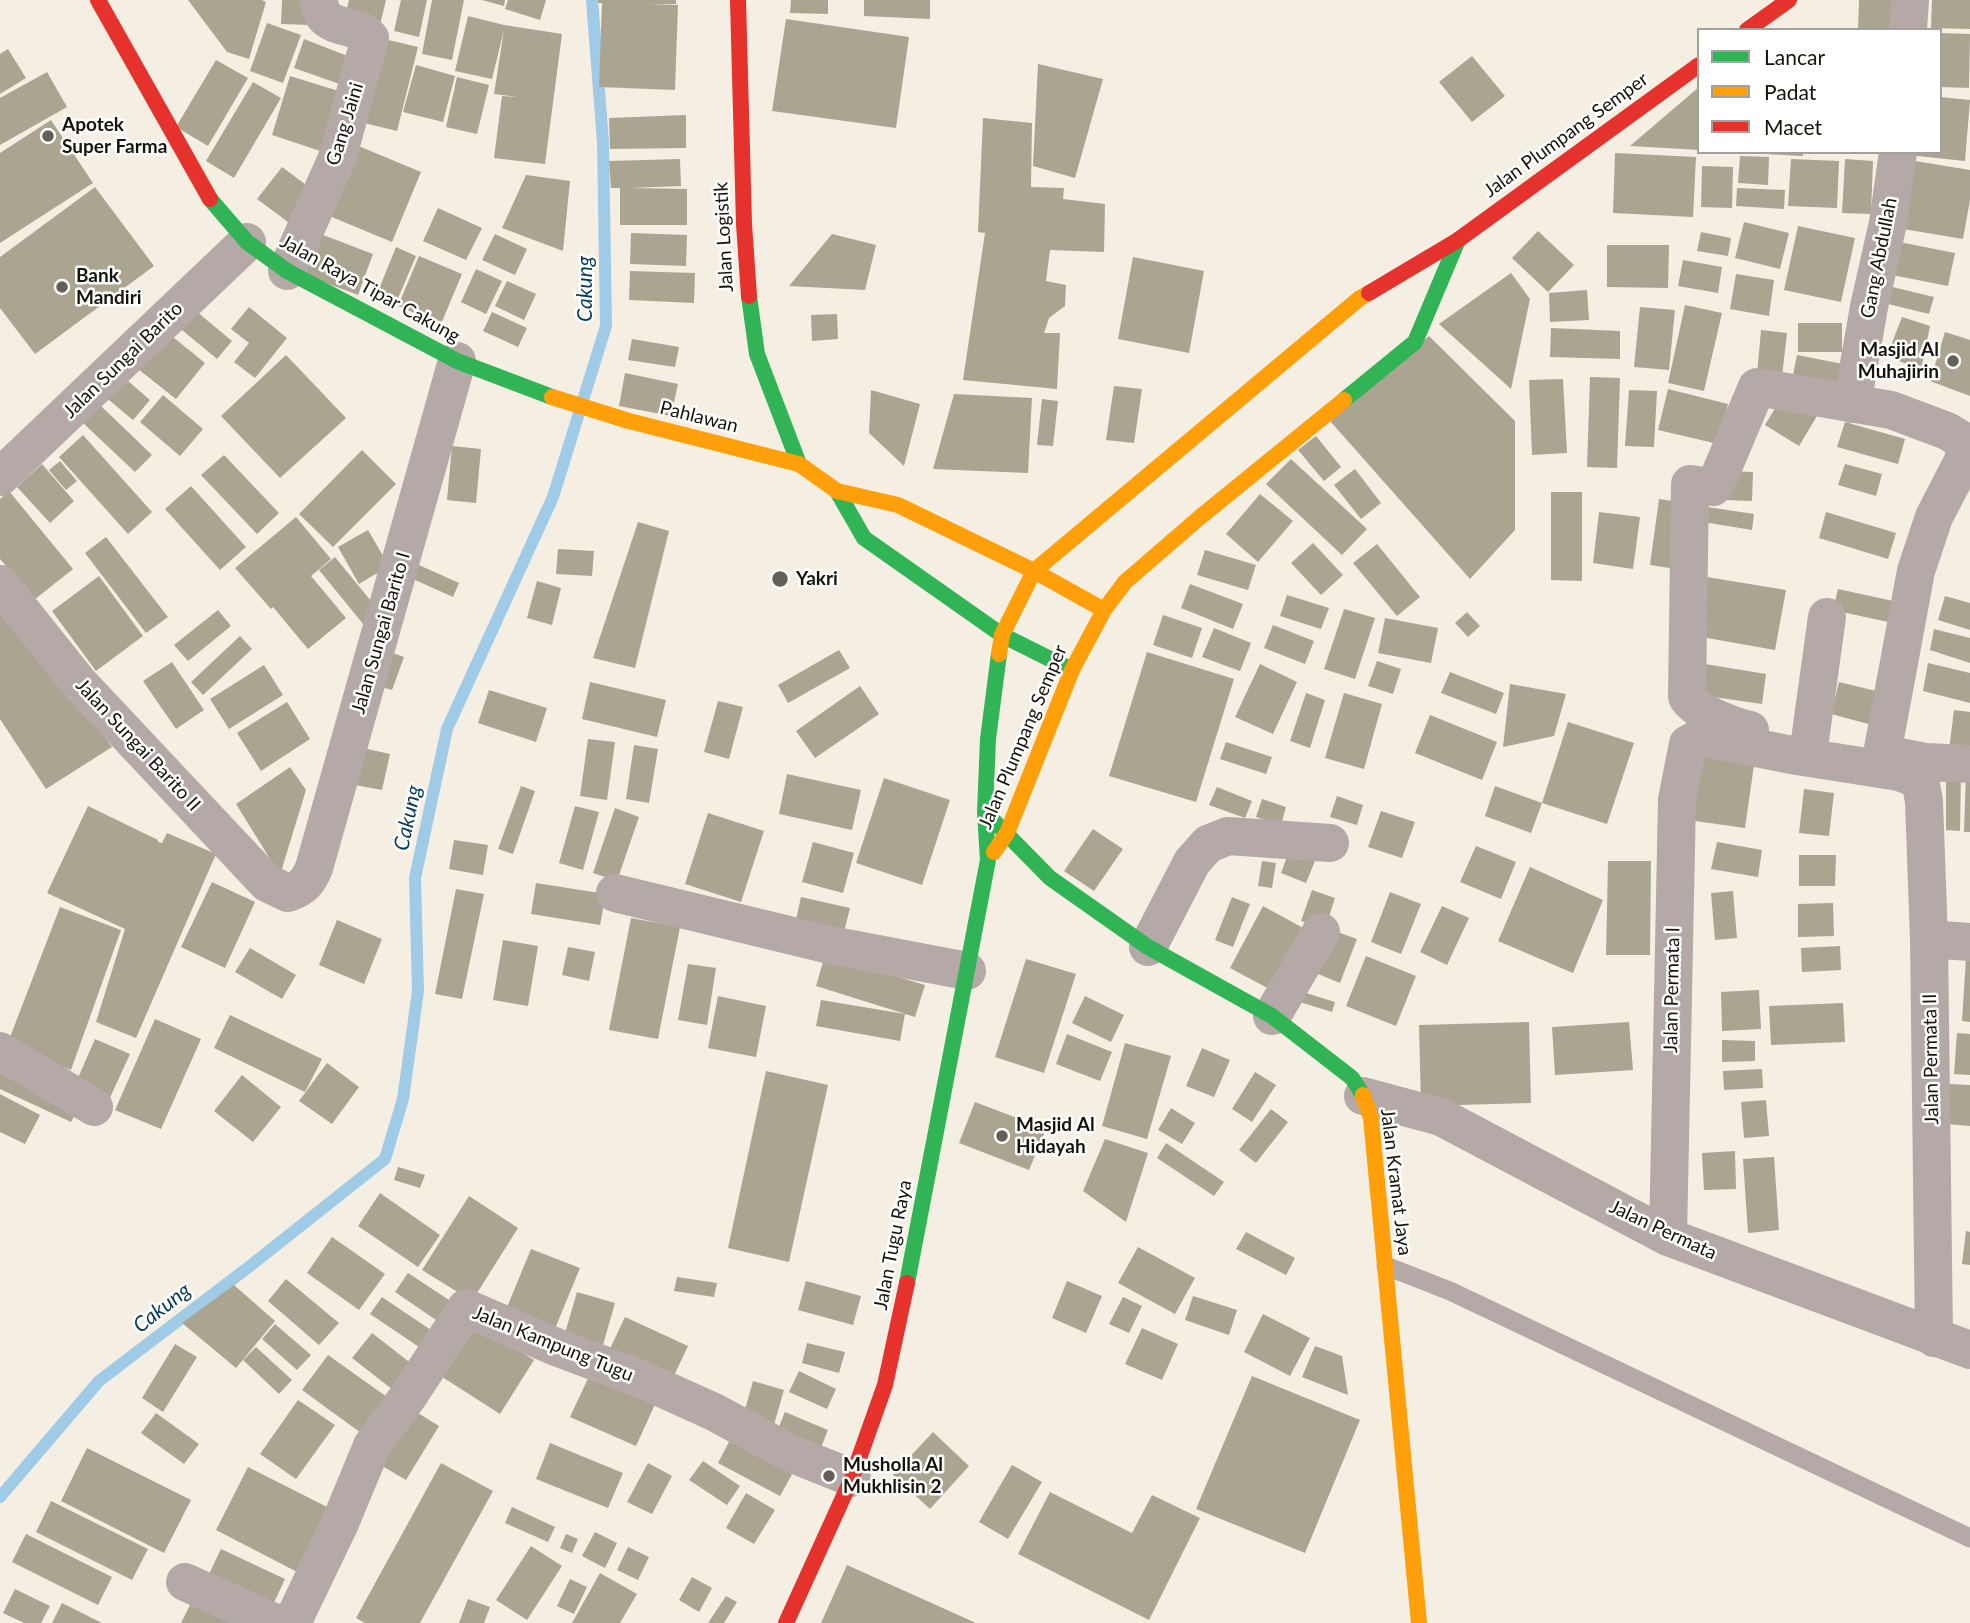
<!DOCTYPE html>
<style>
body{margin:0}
#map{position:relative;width:1970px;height:1623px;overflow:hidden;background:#f5efe3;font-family:Lato,sans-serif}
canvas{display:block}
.legend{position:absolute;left:1697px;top:28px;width:245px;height:126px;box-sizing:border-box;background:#fff;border:2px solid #a2a19d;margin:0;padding:9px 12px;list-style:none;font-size:21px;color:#16130b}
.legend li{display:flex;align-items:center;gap:14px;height:35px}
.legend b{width:35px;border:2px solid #a2a19d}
</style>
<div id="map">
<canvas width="1970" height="1623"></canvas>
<ul class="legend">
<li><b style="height:9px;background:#30b455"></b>Lancar</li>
<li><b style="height:9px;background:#ff9f0a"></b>Padat</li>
<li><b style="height:9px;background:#e5322d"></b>Macet</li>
</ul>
</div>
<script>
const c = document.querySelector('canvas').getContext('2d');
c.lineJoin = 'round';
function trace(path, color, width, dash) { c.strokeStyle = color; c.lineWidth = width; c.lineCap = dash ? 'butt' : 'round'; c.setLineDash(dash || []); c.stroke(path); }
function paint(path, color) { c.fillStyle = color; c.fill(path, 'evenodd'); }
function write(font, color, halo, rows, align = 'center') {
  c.font = font + ' Lato,sans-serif'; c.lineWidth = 5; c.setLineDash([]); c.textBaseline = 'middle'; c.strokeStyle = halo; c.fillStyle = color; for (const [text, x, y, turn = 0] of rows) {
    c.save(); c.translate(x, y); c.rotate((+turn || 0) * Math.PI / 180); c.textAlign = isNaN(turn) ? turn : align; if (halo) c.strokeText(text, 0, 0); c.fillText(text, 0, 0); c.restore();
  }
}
trace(new Path2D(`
 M0,1497L99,1381L250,1266L385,1159L403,1099L418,991L415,878L447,729L553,497L606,326L603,142L592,0`), '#a0cbe7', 12);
paint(new Path2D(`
 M188,0H262L266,2L249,59L227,52Z
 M282,0H312L311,25L281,24Z
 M349,0H386L378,33L343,25Z
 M401,0H427L419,37L394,31Z
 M432,0H464L452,60L422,54Z
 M482,0H505L504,6Z
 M508,0H546L540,20L505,9Z
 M598,0H676V4H649L678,5L675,90L599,87L602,3H598Z
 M791,0H828V14L790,13Z
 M864,0H930V19L864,16Z
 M1859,0H1896L1895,30H1858Z
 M1932,0H1970V29L1931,28Z
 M468,16L504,25L562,34L545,164L494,158L502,96L518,97L494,94L504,30L492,79L455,71Z
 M786,19L909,37L896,128L772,111Z
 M267,23L301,35L283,83L250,71Z
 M1940,33L1970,34L1969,88L1940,87Z
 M376,37L418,47L397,131L356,121Z
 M304,39L358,60L348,87L294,68Z
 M8,49L26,78L0,94V54Z
 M1472,56L1505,96L1472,122L1439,82Z
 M216,60L248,78L208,146L176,127Z
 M1038,64L1103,79L1075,178L1033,166Z
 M416,65L455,76L443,122L403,112Z
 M47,72L67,107L0,145V98Z
 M290,76L345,93L326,153L272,135Z
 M457,77L489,85L477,134L446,127Z
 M253,82L281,98L234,178L206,161Z
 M1699,87V150L1630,146Z
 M1940,97L1970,100L1965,161L1908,155V152H1940Z
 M686,115V148L610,149L609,118Z
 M983,118L1032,123L1031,187L1064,188L1063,199L1105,204L1104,252L1050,250L1046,281L1066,285L1065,306L1049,318L1044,333H1060L1057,389L963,380L985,233L978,232Z
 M51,120L93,183L0,243V153Z
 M356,145L421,172L392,242L327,215Z
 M1765,152H1803V156L1765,154Z
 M1615,153L1696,157L1693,217L1613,213Z
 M1740,156L1769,157L1768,185L1738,183Z
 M680,159L681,186L630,188L687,189V225H620V188H611L609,161Z
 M1791,159L1839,161L1837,208L1788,206Z
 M1845,159L1873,161L1871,214L1842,213Z
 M1909,160L1970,170V200L1963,239L1897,228Z
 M1702,166L1733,167L1732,208L1701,207Z
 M282,167L317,193L292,225L257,199Z
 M526,175L570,181L563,251L502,228Z
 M95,187L154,266L35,354L0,308V257Z
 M1737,188L1785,190L1784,209L1736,206Z
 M438,208L482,228L466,260L423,241Z
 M1744,222L1789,233L1780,269L1735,258Z
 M1798,226L1855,238L1841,302L1784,290Z
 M310,230L373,254L358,295L294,271Z
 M1538,231L1574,265L1548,292L1512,258Z
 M1701,232L1731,238L1728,256L1697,251Z
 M631,233L687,235L686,266L630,264Z
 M495,234L527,249L515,275L482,260Z
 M832,234L876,245L865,290L789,286Z
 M1889,240L1955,253L1948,286L1882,273Z
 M1607,245H1669L1668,288L1607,287Z
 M396,247L416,256L396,303L377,294Z
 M419,256L462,274L441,324L398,306Z
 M1133,257L1204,271L1189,353L1118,339Z
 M1683,260L1722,267L1718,293L1678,286Z
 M476,269L502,281L486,314L461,302Z
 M630,271L695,273L694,303L629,300Z
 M1511,273L1530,299L1511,389L1439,324Z
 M1736,274L1774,280L1769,316L1730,309Z
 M507,281L536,294L524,320L495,306Z
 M1880,284L1934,297L1929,314L1876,301Z
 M1587,290L1589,320L1550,322L1549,293Z
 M1685,305L1722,313L1704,391L1668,383Z
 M190,306L232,341L217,359L176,325Z
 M249,307L287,338L255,378L234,362L249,343L231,329Z
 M1640,307L1675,310L1669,370L1634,367Z
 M492,312L527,328L518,347L483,331Z
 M837,314L838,339L812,341L811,315Z
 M1902,317L1930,326L1921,370L1887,356Z
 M1798,323H1842V352H1798Z
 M1551,328L1620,331V359L1550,357Z
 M1761,330L1787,333L1782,377L1757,374Z
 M1945,332L1970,340V396L1930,381Z
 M168,333L205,363L176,399L138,369Z
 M1429,336L1515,421V530L1470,579L1330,421Z
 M632,339L679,347L675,367L628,360Z
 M286,355L346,418L280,478L221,416Z
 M1797,355L1843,364L1838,394L1791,385Z
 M625,373L678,384L671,416L619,406Z
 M120,374L150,400L133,420L103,395Z
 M1590,377L1620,378L1617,468L1587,467Z
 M1563,379L1567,453L1532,455L1529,380Z
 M1114,386L1142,389L1134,443L1106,440Z
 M1668,389L1728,404L1718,444L1658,430Z
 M871,390L920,404L904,466L869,433Z
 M1629,390L1657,391L1654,447L1625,446Z
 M954,394L1032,398L1028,473L933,469Z
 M163,395L203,429L180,456L140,422Z
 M1783,395L1817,416L1799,446L1765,425Z
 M1042,399L1058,401L1053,446L1037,445Z
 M101,406L152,455L135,472L83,423Z
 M1845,422L1905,439L1898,464L1837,447Z
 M83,435L152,512L128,534L59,457Z
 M1316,436L1341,467L1324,481L1298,450Z
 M452,446L481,449L476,503L447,500Z
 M362,450L396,484L333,547L299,514Z
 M224,455L279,513L257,534L201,475Z
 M1291,459L1367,529L1342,555L1266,484Z
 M60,461L77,481L66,490L49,470Z
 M42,464L74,501L50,523L17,487Z
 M1845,464L1882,474L1876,496L1838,485Z
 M1355,469L1381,503L1361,519L1334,485Z
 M1726,471L1753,472L1752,501L1725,500Z
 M191,486L246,547L220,570L165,509Z
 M9,491L73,569L34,600L0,559V499Z
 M1551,492H1582V581L1551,580Z
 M1260,494L1293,521L1258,562L1226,534Z
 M1659,499L1686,503L1676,569L1650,565Z
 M1694,505L1754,514L1752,530L1691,520Z
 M1599,512L1640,517L1633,569L1593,563Z
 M1826,512L1896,533L1888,559L1819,538Z
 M296,517L331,559L311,576L346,618L308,649L273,607L271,609L235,568Z
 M638,522L669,531L635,668L593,658Z
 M368,530L389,566L359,584L338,547Z
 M106,537L168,617L146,633L85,553Z
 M1313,543L1343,575L1321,595L1291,563Z
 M1377,544L1420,597L1397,616L1353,563Z
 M558,549L594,551L592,576L556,574Z
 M1205,550L1256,565L1248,590L1197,575Z
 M335,557L380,612L364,625L319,570Z
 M410,561L459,583L453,597L404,575Z
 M99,576L143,636L96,671L52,611Z
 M1707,577L1786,590L1775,650L1696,636Z
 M537,581L561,588L552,625L527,618Z
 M1190,584L1243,604L1233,629L1181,608Z
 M1838,589L1893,601L1888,622L1833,610Z
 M1287,595L1329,608L1321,629L1280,616Z
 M1945,596L1970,603V630L1938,620Z
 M3,604L112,747L46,789L0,719V606Z
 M1344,609L1375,618L1355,679L1324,669Z
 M218,610L231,626L188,661L174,645Z
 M1467,612L1480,626L1468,637L1455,623Z
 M1163,615L1202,628L1192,658L1153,645Z
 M1385,618L1438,628L1431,663L1378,653Z
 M1273,625L1314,641L1305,664L1264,648Z
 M1214,628L1251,643L1240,671L1202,657Z
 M1934,629L1970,638V663L1930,650Z
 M240,636L252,649L203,695L191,682Z
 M839,650L850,668L788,703L778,685Z
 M390,652L404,657L392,690L378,686Z
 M1147,652L1234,679L1196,802L1109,776Z
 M1377,661L1401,669L1393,694L1368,686Z
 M172,662L204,710L176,729L143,681Z
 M1928,663L1970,673V703L1923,691Z
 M1260,664L1297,682L1273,734L1235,717Z
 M1705,664L1766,674L1762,704L1700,695Z
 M264,665L283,695L229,729L210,699Z
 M1450,672L1504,693L1496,714L1441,693Z
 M590,682L666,700L657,737L582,719Z
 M1839,682L1884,693L1876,726L1831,714Z
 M1510,684L1566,694L1554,736L1503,747Z
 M860,686L879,714L815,758L796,731Z
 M489,690L547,708L536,742L478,723Z
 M1306,693L1325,700L1310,748L1290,741Z
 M1344,693L1382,704L1364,769L1325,758Z
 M718,701L743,707L729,759L704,752Z
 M287,702L310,739L261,771L237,733Z
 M1954,710L1970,712V752L1949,750Z
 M1430,715L1497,742L1482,780L1415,753Z
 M1568,722L1634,743L1607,824L1542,803Z
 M588,739L615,742L607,800L580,796Z
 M1226,742L1272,757L1266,774L1220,759Z
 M634,745L658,749L649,803L626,799Z
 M363,748L390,754L382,790L355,785Z
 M1698,750L1755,758L1745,828L1688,820Z
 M290,767L306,790L280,875L236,804Z
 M1946,771L1961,772L1960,831L1946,830Z
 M1966,772H1970V832H1964Z
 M787,774L861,790L852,830L779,814Z
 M884,778L950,800L922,885L856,863Z
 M521,786L535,791L513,854L498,849Z
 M1495,786L1542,803L1531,833L1485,816Z
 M1217,787L1252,801L1245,818L1209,805Z
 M1804,789L1834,793L1829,836L1799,833Z
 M1337,796L1363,805L1357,825L1330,817Z
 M1262,799L1286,807L1281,825L1256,817Z
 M88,806L158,840V842L162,843L167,833L216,854L136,1038L96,1022L125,929L47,893Z
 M575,806L599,812L583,870L559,863Z
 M615,808L639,817L617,881L593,873Z
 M1381,811L1415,822L1402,858L1368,847Z
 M708,813L764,831L741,902L685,884Z
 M1093,829L1123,849L1094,891L1064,871Z
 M454,840L488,845L483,875L449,869Z
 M1293,841L1319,851L1306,883L1281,873Z
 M813,842L854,853L843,893L802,882Z
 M1717,842L1762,850L1758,877L1711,869Z
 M1476,846L1516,862L1501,899L1460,882Z
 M1799,855H1836L1835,886H1799Z
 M1262,861L1276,863L1272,888L1258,886Z
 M1608,861H1651L1650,955H1606Z
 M1530,867L1603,900L1573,973L1498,941Z
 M212,882L255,902L225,968L181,947Z
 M536,883L606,894L600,925L531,914Z
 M456,889L484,894L462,999L435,994Z
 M1312,890L1335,898L1325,929L1301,921Z
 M1733,891L1737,938L1715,940L1711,893Z
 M1390,892L1421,904L1401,954L1371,942Z
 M801,897L850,908L843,936L795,924Z
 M1232,897L1250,904L1233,947L1215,940Z
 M1833,903L1834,936L1798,937V904Z
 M1263,906L1305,929L1273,991L1230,968Z
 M1442,906L1469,918L1447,965L1420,952Z
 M60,907L121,930L71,1070L7,1045Z
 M631,918L680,927L658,1039L609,1030Z
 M337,920L382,939L364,984L319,965Z
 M1335,931L1357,939L1340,983L1318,974Z
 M503,940L538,946L528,1006L493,1000Z
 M1840,946L1841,970L1802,972L1801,948Z
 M568,947L595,952L589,981L562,975Z
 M250,948L296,975L282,999L235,972Z
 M825,955L925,985L915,1017L816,986Z
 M1366,956L1416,976L1396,1026L1346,1006Z
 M1966,958L1970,959V1022L1962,1021Z
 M1026,959L1076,974L1044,1073L995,1057Z
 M688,964L716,968L707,1025L678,1020Z
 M1293,989L1335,1002L1332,1012L1290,999Z
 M1759,990L1761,1029L1722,1031L1721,992Z
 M718,996L766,1006L756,1057L708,1048Z
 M1085,996L1124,1015L1111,1042L1072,1023Z
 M821,1000L905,1014L900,1041L816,1026Z
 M1843,1003L1845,1042L1771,1045L1769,1006Z
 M230,1015L322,1059L305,1092L214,1048Z
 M155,1019L201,1039L161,1129L115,1110Z
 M1529,1022L1531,1103L1421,1106L1419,1025Z
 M1629,1022L1633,1070L1555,1075L1552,1027Z
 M1957,1033L1970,1034V1075L1954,1074Z
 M1067,1034L1112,1052L1100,1081L1056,1064Z
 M95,1039L130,1054L108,1102L74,1087Z
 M1722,1040L1755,1041V1061L1722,1062Z
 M1125,1043L1171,1056L1147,1139L1102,1126Z
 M1202,1048L1230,1060L1214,1097L1186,1086Z
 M327,1063L359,1087L332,1124L299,1101Z
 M0,1064L81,1103L71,1122L0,1089Z
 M1762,1069L1763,1088L1724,1090L1723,1071Z
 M766,1071L828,1085L789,1262L728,1248Z
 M1255,1072L1276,1085L1252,1122L1232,1109Z
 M242,1075L281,1107L253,1142L214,1111Z
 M1949,1084L1970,1085V1126L1946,1124Z
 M0,1094L40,1115L25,1144L0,1132Z
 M1766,1100L1769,1136L1744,1138L1741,1102Z
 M975,1102L1046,1129L1029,1170L959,1143Z
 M1171,1108L1195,1123L1182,1144L1158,1130Z
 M1271,1109L1288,1122L1256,1163L1239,1150Z
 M1105,1139L1148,1153L1126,1222L1083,1191Z
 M1166,1143L1224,1182L1214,1196L1157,1158Z
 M1735,1151L1736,1189L1704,1190L1702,1153Z
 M1774,1157L1779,1230L1748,1233L1743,1159Z
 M398,1167L425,1175L420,1188L394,1180Z
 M380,1193L440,1235L418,1267L358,1226Z
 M469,1196L518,1228L472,1301L422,1270Z
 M1966,1231L1970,1232V1265L1962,1264Z
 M1246,1232L1295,1258L1286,1275L1236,1249Z
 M332,1237L385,1274L359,1310L307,1273Z
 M1138,1247L1195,1278L1175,1314L1118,1283Z
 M531,1249L580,1268L552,1336L503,1317Z
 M408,1273L455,1304L442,1324L395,1292Z
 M677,1277L717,1283L714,1297L674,1291Z
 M286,1279L339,1323L319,1345L268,1301Z
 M806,1281L861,1296L853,1325L798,1310Z
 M1067,1281L1102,1296L1086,1333L1052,1318Z
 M234,1285L275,1321L236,1368L182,1323Z
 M577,1292L615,1303L601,1352L563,1340Z
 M1193,1296L1237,1310L1229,1335L1185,1320Z
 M382,1297L431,1330L419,1347L370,1314Z
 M1123,1297L1142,1306L1129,1333L1109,1324Z
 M1263,1314L1310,1338L1290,1376L1244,1352Z
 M625,1317L688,1346L670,1384L607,1355Z
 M470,1320L534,1360L500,1414L436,1373Z
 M275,1324L311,1355L297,1370L262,1339Z
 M1142,1328L1178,1344L1162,1380L1125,1364Z
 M372,1333L417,1368L397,1393L352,1358Z
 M807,1343L845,1352L839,1373L802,1363Z
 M175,1344L197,1357L163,1412L142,1398Z
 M1315,1346L1342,1356L1348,1395L1302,1377Z
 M256,1347L292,1380L279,1394L243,1360Z
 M328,1355L394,1402L368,1438L302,1390Z
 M799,1371L836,1389L827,1409L789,1392Z
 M591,1372L657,1400L636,1446L570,1417Z
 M1252,1376L1360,1420L1305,1553L1196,1509Z
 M753,1381L784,1390L773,1428L742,1420Z
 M298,1400L335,1425L296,1479L260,1454Z
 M405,1405L439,1426L406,1480L372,1460Z
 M785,1412L828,1430L818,1455L775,1436Z
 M156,1413L199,1444L184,1464L141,1433Z
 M933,1432L969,1466L930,1509L893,1475Z
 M732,1436L795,1469L780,1496L718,1463Z
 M550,1443L623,1473L608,1508L536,1479Z
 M87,1448L191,1500L164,1553L61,1501Z
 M703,1461L740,1486L727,1505L689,1480Z
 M441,1463L493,1491L420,1623H365L356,1618Z
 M648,1463L672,1476L652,1514L627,1502Z
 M1012,1465L1042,1482L1008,1539L979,1522Z
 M248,1467L333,1510L301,1574L216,1530Z
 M1050,1492L1132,1533L1152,1495L1200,1518L1149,1620L1018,1554Z
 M746,1493L775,1510L754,1544L726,1528Z
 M51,1501L148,1549L132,1580L36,1532Z
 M512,1507L555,1527L548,1542L505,1523Z
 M595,1532L617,1543L605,1568L582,1556Z
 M26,1534L112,1577L98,1605L12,1562Z
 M566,1534L578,1539L572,1553L560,1548Z
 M531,1546L562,1566L527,1620L496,1600Z
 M628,1547L649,1557L638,1580L617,1570Z
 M221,1549L285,1579L272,1607L208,1576Z
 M847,1565L976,1623H821Z
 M600,1573L637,1594L620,1623H572Z
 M692,1577L712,1588L699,1612L679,1600Z
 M570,1579L587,1587L574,1614L557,1606Z
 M15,1589L50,1606L41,1623H24L3,1613Z
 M726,1596L737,1602L724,1623H708Z
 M194,1597L233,1615L229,1623H181Z
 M468,1599L490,1607L484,1623H459Z
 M62,1603L102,1623H52Z`), '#aba491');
trace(new Path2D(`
 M1386,1266L1450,1291L1970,1538`), '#b4a9a7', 19);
trace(new Path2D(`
 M1908,30L1910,0
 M287,271L338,156L370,38C359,25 335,29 324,16C321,13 320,4 318,0
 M1852,404L1869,307L1888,223L1898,152
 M0,477L247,242
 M0,584L79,683L267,883L288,893C303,888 308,882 314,868L457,361
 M1750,730C1732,726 1697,713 1687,697L1690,484L1713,487L1716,484L1757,387L1891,410L1947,431L1962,440L1965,457L1934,517L1916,571L1882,754
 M1810,740L1827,617
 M1889,755L1925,762L1970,764
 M615,893L830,945L967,971
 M1929,939L1970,942
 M1148,947L1192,862L1208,844L1228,836L1330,843
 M1272,1016L1321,932
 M0,1051L94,1107
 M1363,1096L1441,1117L1668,1237L1970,1350
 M1668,1237L1677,800L1688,744L1701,737L1797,756L1899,772L1920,780L1924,801L1929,939L1934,1338
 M185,1582L276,1623
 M292,1623L340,1523L372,1446L409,1395L466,1308L556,1347L641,1379L714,1412L790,1453L852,1478`), '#b4a9a7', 38);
trace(new Path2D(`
 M210,199L247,242L287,271L457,361L552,397
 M749,296L757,354L799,464
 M1344,400L1415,342L1458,240
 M837,491L864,538L1002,635L1072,670
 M985,812L1050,878L1148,947L1272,1016L1352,1078L1363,1095
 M907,1283L988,860L985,812L988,739L999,654`), '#30b455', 16);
trace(new Path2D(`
 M552,397L629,421L799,464L837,491L898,505L1034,571L1104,610
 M999,654L1002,635L1034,571L1360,298L1369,293
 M994,852L1007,833L1072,670L1104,610L1125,582L1199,518L1344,400
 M1363,1095L1371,1118L1419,1623`), '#ff9f0a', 16);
trace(new Path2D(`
 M98,0L210,199
 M738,0L744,224L749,296
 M1747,30L1789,0
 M1369,293L1458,240L1699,65
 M786,1623L852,1478L885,1385L907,1283`), '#e5322d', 16);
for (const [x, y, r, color] of [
 [48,136,7,"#646057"],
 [62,287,7,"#646057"],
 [1953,361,7,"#646057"],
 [780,579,9,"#646057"],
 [1002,1136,7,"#646057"],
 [829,1476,7,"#646057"]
]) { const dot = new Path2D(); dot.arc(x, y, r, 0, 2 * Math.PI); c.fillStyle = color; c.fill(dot); trace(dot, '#fff', 2.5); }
write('19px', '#16130b', '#fff', [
 ["Gang Jaini",345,124,-73],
 ["Jalan Plumpang Semper",1566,135,-36],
 ["Jalan Logistik",724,237,-93],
 ["Gang Abdullah",1879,258,-79],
 ["Jalan Raya Tipar Cakung",370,289,29],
 ["Jalan Sungai Barito",123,360,-44],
 ["Pahlawan",699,417,14],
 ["Jalan Sungai Barito I",381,633,-74],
 ["Jalan Plumpang Semper",1023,737,-67],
 ["Jalan Sungai Barito II",138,745,47],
 ["Jalan Permata I",1672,990,-89],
 ["Jalan Permata II",1931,1059,-91],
 ["Jalan Kramat Jaya",1396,1182,83],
 ["Jalan Permata",1663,1230,25],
 ["Jalan Tugu Raya",893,1245,-79],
 ["Jalan Kampung Tugu",553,1344,22]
]);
write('bold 19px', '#16130b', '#fff', [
 ["Apotek",62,125],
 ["Super Farma",62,147],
 ["Bank",76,276],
 ["Mandiri",76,298],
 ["Masjid Al",1939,350,"right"],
 ["Muhajirin",1939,372,"right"],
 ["Yakri",796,579],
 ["Masjid Al",1016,1125],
 ["Hidayah",1016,1147],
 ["Musholla Al",843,1465],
 ["Mukhlisin 2",843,1487]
], 'left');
write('italic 21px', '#053a58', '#fff', [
 ["Cakung",585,289,-90],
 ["Cakung",408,818,-78],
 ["Cakung",162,1308,-38]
]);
</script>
